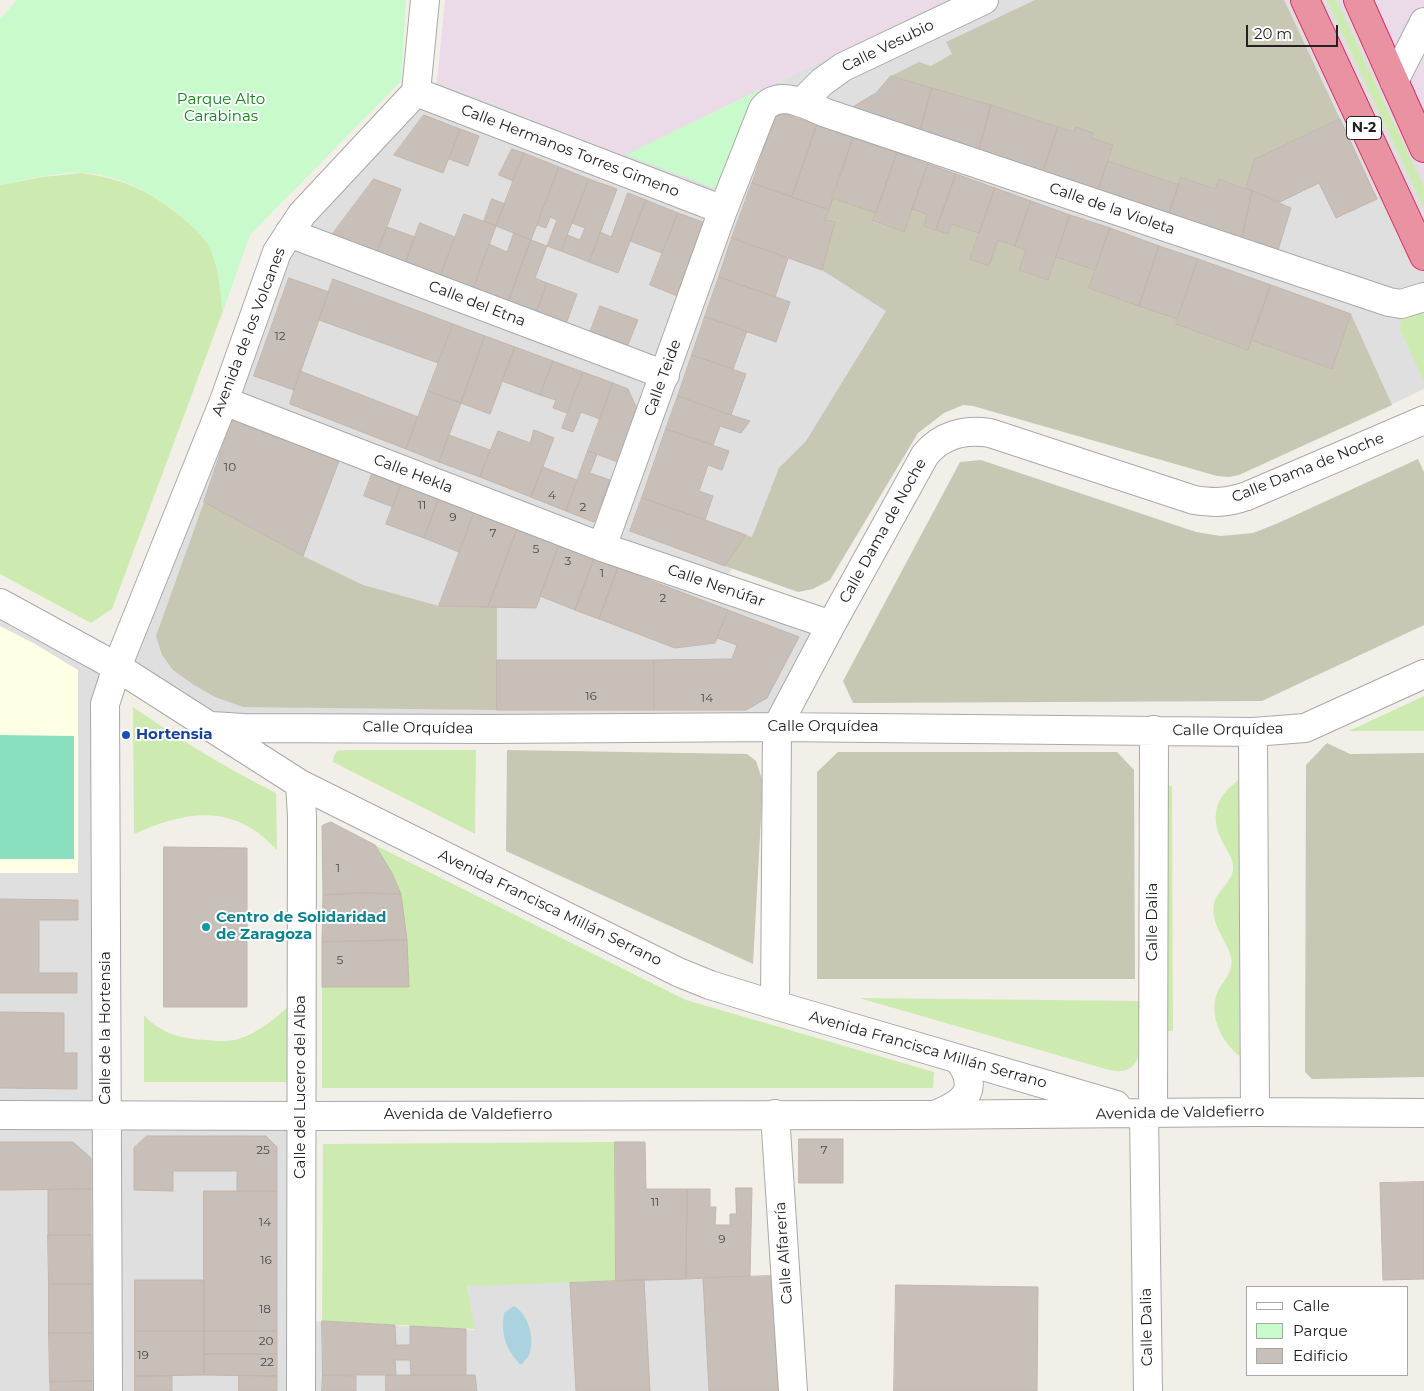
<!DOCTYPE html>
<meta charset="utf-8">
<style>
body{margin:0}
#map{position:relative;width:1424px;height:1391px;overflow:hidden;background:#f2efe9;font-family:Montserrat,sans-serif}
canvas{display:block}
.legend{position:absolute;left:1246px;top:1286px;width:162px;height:90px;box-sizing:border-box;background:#fff;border:1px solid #a7a7a7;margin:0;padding:6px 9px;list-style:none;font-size:15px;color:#222}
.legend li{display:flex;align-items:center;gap:10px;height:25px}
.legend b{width:25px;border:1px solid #a7a7a7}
.scale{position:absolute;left:1246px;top:25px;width:92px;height:22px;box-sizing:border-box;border:2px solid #222;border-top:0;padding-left:6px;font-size:15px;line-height:18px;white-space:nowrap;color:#222;-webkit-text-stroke:4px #fff;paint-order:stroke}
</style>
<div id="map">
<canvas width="1424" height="1391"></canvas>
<ul class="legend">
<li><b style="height:6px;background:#fff"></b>Calle</li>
<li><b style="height:14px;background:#c8facc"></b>Parque</li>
<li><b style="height:14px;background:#c7bfb8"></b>Edificio</li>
</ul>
<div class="scale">20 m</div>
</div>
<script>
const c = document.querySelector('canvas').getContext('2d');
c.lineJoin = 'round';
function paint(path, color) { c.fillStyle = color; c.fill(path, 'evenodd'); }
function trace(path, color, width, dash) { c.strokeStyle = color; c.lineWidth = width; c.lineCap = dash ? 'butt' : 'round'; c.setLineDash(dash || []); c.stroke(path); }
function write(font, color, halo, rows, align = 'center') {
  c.font = font + ' Montserrat,sans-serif'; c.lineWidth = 4; c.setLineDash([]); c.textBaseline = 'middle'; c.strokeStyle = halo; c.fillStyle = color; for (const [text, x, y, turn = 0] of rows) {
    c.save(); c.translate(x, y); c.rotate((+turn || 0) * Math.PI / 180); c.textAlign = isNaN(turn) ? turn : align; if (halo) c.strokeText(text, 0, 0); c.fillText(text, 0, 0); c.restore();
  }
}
paint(new Path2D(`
 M951,0H1341L1424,178V389L1342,428L1230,451L890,331L716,593L830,640L779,729L200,728L125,680L118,705L116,1114H307L309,1321L474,1330L467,1285L773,1276L793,1391H0V601L124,669L294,235L437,82L623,155Z`), '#e0dfdf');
paint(new Path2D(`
 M445,0H951L623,155L437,82Z
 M1341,0H1424V178Z`), '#ebdbe8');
paint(new Path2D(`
 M0,626L35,644L78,670V873H0Z`), '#ffffe5');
paint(new Path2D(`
 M1035,0H1284L1340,119L1254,160L1246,188L1219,179L1215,189L1182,177L1179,185L1108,161L1113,145L1091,138L1092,133L1076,128L1074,132L991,105L891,76L919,62L931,66L952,54L946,42Z
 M832,198L876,213L873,222L903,232L912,209L927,214L924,226L948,234L951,224L979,233L970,259L998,240L1026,250L1019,270L1047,280L1056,257L1095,270L1089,288L1177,319L1176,324L1248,349L1251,340L1331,369L1351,314L1392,405L1239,475L1229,477L1217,476L973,406L963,405L944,413L918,433L830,580L813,589L798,592L725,566L746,535L752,537L779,468L806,441L886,311L822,270L835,222L825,220Z
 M1418,459L1424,472V625L1262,701L853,703L843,681L960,462L981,460L1196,532L1221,536L1253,533L1276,524Z
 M204,502L303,556L363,585L439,606L497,607V710L243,707L215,697L194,685L173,670L162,655L156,636Z
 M1327,743L1350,754L1424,753V1077L1312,1079L1305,1072L1306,765Z
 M507,750L747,754L751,757L756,761L763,782L753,964L506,851Z
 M838,752H1117L1134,770L1135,979H817V772Z`), '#c7c7b4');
paint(new Path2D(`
 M1327,0H1336L1424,188V208Z
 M82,173C123,179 146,189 178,214C189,223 201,233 208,244C219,263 220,290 223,311L112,609L91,623L0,574V185L42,177Z
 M1416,312L1424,315V382L1400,329L1401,316Z
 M1424,696V731H1349Z
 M133,707C179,739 226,768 276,793L277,850C233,803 189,810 134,834Z
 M346,750H476L475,834L333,762L334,756L337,751Z
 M1245,776V1060C1223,1046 1207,1016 1218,991C1224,979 1234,972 1231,957C1226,938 1210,925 1214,903C1218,889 1234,881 1233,867C1233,857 1225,848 1221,839C1208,811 1220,791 1245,776Z
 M1159,786H1172L1173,1031H1160Z
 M375,845L686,1000L934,1072L933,1088H322V987H409L401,894L392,873Z
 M859,998L1145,1001C1144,1020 1148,1070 1121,1071C1117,1072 1113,1070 1109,1070Z
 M293,1002V1082H144V1015C161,1034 182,1039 207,1040C217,1041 228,1042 238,1039C259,1033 277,1017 293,1002Z
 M615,1142L616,1281L467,1286L475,1329L322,1321L323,1144Z`), '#cdebb0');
paint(new Path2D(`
 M17,0H406L401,81L250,235L223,311C220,290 219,263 208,245C200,231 185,220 173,210C148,190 116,174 83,173C59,171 24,180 0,185V19Z
 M761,89L722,191L626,155Z`), '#c8facc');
paint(new Path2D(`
 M0,735L74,736V859H0Z`), '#88e0be');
paint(new Path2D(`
 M514,1306C529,1315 535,1339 529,1355C527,1358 524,1362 521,1365C505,1349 501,1335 504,1313Z`), '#aad3df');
const building = new Path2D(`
 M891,76L932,88L920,131L851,108L876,93Z
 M932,88L991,105L979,150L920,131Z
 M991,105L1058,127L1043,172L979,150Z
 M782,113L817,125L792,197L752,183L775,116Z
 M424,115L460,129L443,173L394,155Z
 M1340,119L1377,199L1336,218L1319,183L1280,202L1246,188L1254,160Z
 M817,125L853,138L829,210L792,197Z
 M1058,127L1074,132L1076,127L1093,133L1091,138L1113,145L1098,190L1043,172Z
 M460,129L479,136L468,166L449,159Z
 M853,138L897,153L876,213L832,198Z
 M512,149L524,153L513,181L499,175Z
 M524,153L559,167L531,240L496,226Z
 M897,153L928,164L904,232L873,221Z
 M1108,161L1179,185L1169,214L1098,190Z
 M928,164L956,174L936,230L924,226L927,214L912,209Z
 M559,167L589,179L561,251L547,246L557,220L550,217L546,228L537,225Z
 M956,174L995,188L979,233L951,224L948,234L936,230Z
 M1181,177L1215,189L1219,179L1252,191L1242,238L1169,214Z
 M374,179L401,189L377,253L331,236Z
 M589,179L617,189L589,262L561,251L567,235L580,240L585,228L572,223Z
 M752,183L829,210L825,220L835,222L822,270L732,238Z
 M995,188L1031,201L1015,246L998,240L989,266L970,259Z
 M1252,191L1291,208L1278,250L1242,238Z
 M628,193L646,200L618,273L589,262L600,232L611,237Z
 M492,199L505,204L496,226L484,221Z
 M646,200L678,213L662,253L630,241Z
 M1031,201L1070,215L1048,280L1019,270L1026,250L1015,246Z
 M678,213L708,224L680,297L650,285Z
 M464,214L496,226L473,289L440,277Z
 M1070,215L1110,228L1095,270L1056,257Z
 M420,223L455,237L440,277L405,264Z
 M387,227L415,237L405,264L377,253Z
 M1110,228L1159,246L1139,306L1089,288Z
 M514,233L531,240L508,302L473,289L489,244L507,252Z
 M732,238L788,258L775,297L719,277Z
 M531,240L547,246L535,278L547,283L536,313L508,302Z
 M1159,246L1198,259L1177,319L1139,306Z
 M1198,259L1271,285L1248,350L1176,324Z
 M719,277L790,302L776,342L705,317Z
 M289,278L329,292L294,390L254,376Z
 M333,279L453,324L438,363L319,320Z
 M547,283L577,294L566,324L536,313Z
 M1271,285L1351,314L1332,369L1251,340Z
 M600,306L638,320L627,347L590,333Z
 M705,317L747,331L733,369L692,355Z
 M453,324L485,336L461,403L428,391Z
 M485,336L515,347L490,414L461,403Z
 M515,347L553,361L540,395L502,381Z
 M692,355L746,374L731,415L678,396Z
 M553,361L583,372L567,413L553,408L556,400L540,395Z
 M300,371L418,417L406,449L290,404Z
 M583,372L613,383L600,419L581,412L573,432L562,428Z
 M613,383L628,389L637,409L618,462L588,451Z
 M428,391L461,403L439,462L406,449Z
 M678,396L731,415L750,421L741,433L720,426L713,445L666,429Z
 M232,420L339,461L303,556L204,502Z
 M666,429L729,451L722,470L708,465L699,491L713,496L705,520L642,498Z
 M534,430L554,438L531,497L480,477L498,431L530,443Z
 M449,435L490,450L480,477L439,462Z
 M588,451L597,454L590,473L610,480L594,522L566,511Z
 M543,467L577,480L566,511L531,497Z
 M372,474L401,485L393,507L364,496Z
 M401,485L439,499L424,538L386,524Z
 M642,498L705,520L746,535L725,566L630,531Z
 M439,499L474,513L459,552L424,538Z
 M474,513L517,529L488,607L439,606Z
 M517,529L559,545L536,608L488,607Z
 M559,545L594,559L575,610L540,596Z
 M594,559L618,568L599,619L575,610Z
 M618,568L728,610L715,643L675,648L599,619Z
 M728,610L799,637L767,698L746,710H654V660L732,659L737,645L717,638Z
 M497,660H654V710H497Z
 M331,822L375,845L392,873L401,894L359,893L323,895L322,826Z
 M164,847L247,848V1007H164Z
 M359,893L401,894L407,940L322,942L323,895Z
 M0,899L78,900V920H39V973H77V993H0Z
 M407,940L409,987H322V942Z
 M0,1012L64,1013V1053H77V1089L0,1088Z
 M147,1136H266L277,1147V1191H237V1171H173V1191L134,1190V1148Z
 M799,1139H843V1183H799Z
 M0,1142H73L91,1158V1189L0,1190Z
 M615,1142H645L646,1189H687L686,1279L616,1281Z
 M1424,1182V1279L1383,1280L1380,1183Z
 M736,1188H752L750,1276L686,1279L687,1189H710V1207H716L715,1225H730V1214H736Z
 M91,1189V1235H48V1190Z
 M204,1191H277V1331H204Z
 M48,1235H91L92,1284H49Z
 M773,1276L779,1391H709L703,1278Z
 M135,1280H204V1331H135Z
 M644,1280L650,1391H576L570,1283Z
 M49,1284H92V1333H49Z
 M896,1285L1038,1287L1037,1391H894Z
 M322,1321L395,1325L396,1345H410V1326L466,1329V1375H411L410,1360H395L396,1375H323Z
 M135,1331H204V1375L135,1376Z
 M204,1331H277V1354H204Z
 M49,1333H92V1381L50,1382Z
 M204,1354H277V1376L204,1375Z
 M239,1375L277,1376V1391H239Z
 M323,1375L356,1376V1391H322Z
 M386,1375H475L477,1391H386Z
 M135,1376H172V1391H135Z
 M92,1381V1391H50V1382Z`);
paint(building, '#c7bfb8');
trace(building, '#c4b6ab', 1);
const minor = new Path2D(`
 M1394,81L1424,22
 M416,92L723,210
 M801,103L822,82L843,67L984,0
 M289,233L665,375
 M224,401L602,547L831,625
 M602,547L723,210L763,109C779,88 808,106 826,113L1389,302L1401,304L1424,297
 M0,603L117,667L300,784L678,972L710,985L775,1005L1116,1105
 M212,726L243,728L491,729L777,727L1253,732L1305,728L1424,674
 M1253,732L1255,1112
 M300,784L302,816L301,1391
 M775,1005L777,727L831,625L925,455C941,435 965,429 990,433L1194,500C1215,503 1226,503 1247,496L1424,420
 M1153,1113L1154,730
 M775,1114L793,1391
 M1144,1114L1148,1391
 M0,1115L301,1116L910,1115L1255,1112L1424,1113
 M935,1115C954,1107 975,1098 967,1074C964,1067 961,1062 956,1058
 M108,1391L105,704L117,667L224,401L277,252L302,214L416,92L425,0`);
const highway = new Path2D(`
 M1305,0L1424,256
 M1358,0L1424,148`);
trace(minor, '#a9a9a9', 30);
trace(highway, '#dc2a67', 30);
trace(minor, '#fff', 28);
trace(highway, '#e892a2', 28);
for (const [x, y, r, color] of [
 [126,735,5,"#1a4fb4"],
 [206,927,5,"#0f9aa8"]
]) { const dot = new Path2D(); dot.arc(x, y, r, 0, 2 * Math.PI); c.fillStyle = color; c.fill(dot); trace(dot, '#fff', 2); }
write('12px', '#4b4948', null, [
 ["12",280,336],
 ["10",230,467],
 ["4",552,495],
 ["11",422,505],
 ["2",583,507],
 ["9",453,517],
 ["7",493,533],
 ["5",536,549],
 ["3",568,561],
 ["1",602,573],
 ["2",663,598],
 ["16",591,696],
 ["14",707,698],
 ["1",338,868],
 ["5",340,960],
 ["25",263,1150],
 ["7",824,1150],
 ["11",655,1202],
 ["14",265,1222],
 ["9",722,1239],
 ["16",266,1260],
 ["18",265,1309],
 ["20",266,1341],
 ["19",143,1355],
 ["22",267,1362]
]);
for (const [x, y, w] of [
 [1364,128,35]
]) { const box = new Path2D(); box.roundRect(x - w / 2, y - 11.5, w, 23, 4); c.fillStyle = '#fff'; c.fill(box); trace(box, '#222', 1); }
write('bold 14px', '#222', null, [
 ["N-2",1364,128]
]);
write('15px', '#222', '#fff', [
 ["Calle Vesubio",888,46,-26],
 ["Calle Hermanos Torres Gimeno",570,151,21],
 ["Calle de la Violeta",1112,209,19],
 ["Calle del Etna",477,304,21],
 ["Avenida de los Volcanes",249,332,-69],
 ["Calle Teide",663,378,-70],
 ["Calle Dama de Noche",1308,468,-22],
 ["Calle Hekla",413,474,21],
 ["Calle Dama de Noche",883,531,-61],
 ["Calle Nenúfar",716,586,19],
 ["Calle Orquídea",823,727],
 ["Calle Orquídea",418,728,1],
 ["Calle Orquídea",1228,730,-1],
 ["Avenida Francisca Millán Serrano",550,908,26],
 ["Calle Dalia",1153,922,-90],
 ["Calle de la Hortensia",106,1028,-90],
 ["Avenida Francisca Millán Serrano",928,1050,16],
 ["Calle del Lucero del Alba",301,1087,-90],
 ["Avenida de Valdefierro",1180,1113,-1],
 ["Avenida de Valdefierro",468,1115],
 ["Calle Alfarería",784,1253,-94],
 ["Calle Dalia",1147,1327,-91]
]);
write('15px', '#0c8416', '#fff', [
 ["Parque Alto",221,100],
 ["Carabinas",221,117]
]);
write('bold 15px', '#164399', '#fff', [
 ["Hortensia",136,735]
], 'left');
write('bold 15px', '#0d838f', '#fff', [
 ["Centro de Solidaridad",216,918],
 ["de Zaragoza",216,935]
], 'left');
</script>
